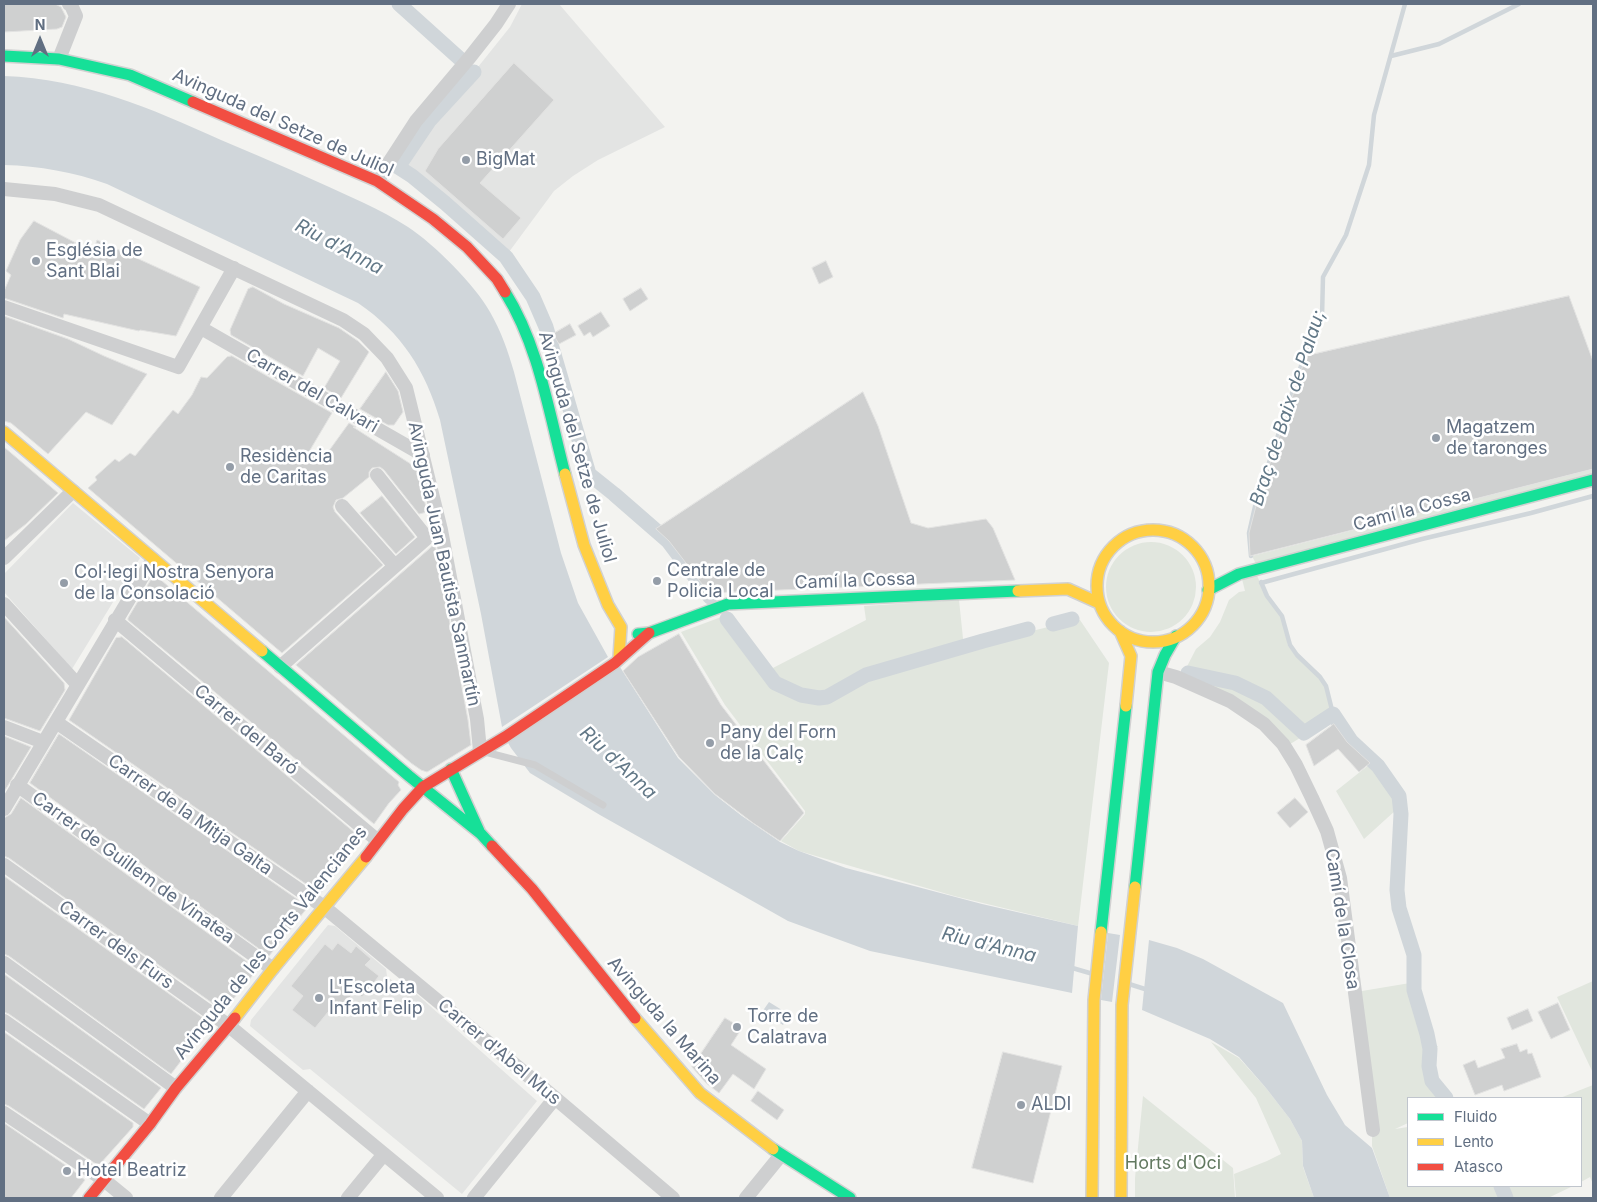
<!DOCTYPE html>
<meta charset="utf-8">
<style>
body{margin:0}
#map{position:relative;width:1597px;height:1202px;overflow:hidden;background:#f3f3f0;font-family:Inter,sans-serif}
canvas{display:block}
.frame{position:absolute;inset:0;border:5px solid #616f82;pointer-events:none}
.legend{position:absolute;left:1407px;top:1097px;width:175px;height:90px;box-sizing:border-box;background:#fff;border:1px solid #c0c5cd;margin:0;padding:6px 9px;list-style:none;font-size:15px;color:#616f82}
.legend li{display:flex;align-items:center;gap:10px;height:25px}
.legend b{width:25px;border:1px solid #c0c5cd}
.north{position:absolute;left:15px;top:15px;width:50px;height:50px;-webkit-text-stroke:4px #fff;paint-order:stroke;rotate:0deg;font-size:14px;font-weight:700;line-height:20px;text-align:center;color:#616f82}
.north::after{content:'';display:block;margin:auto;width:18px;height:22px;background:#616f82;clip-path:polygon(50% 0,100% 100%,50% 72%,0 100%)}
</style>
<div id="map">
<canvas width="1597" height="1202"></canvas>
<div class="frame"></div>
<ul class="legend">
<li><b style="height:6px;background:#16e098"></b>Fluido</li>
<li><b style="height:6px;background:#ffcf43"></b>Lento</li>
<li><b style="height:6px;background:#f24e42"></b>Atasco</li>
</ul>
<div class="north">N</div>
</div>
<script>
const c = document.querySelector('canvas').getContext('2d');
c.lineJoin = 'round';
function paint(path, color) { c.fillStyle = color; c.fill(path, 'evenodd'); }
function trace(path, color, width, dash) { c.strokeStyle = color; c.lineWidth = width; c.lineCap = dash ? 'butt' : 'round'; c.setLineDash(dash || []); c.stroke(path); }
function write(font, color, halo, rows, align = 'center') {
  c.font = font + ' Inter,sans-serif'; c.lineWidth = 5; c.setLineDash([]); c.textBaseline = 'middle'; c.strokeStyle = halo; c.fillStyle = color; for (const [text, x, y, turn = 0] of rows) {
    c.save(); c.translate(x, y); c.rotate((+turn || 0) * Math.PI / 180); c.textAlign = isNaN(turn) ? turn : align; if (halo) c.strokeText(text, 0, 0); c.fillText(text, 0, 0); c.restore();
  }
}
paint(new Path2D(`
 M522,4H559L665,127L598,160L573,176L554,191L506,256L457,210L399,166L429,122L474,72L510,27Z
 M73,503L140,558L72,669L4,592V574Z
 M328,925L335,926L386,969L387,976L403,990H412L537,1101L462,1194L310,1069L303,1070L250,1026L251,1020Z`), '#e3e4e3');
paint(new Path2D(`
 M1593,469V479L1256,564L1252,556Z
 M1106 587a45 45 0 1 1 90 0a45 45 0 1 1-90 0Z
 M1255,571L1266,596L1278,612L1284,623L1288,646L1296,656L1320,677L1325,687L1334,717L1287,746L1284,741L1181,678L1196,649L1210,637L1220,622L1229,600L1239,592L1245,591L1241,575Z
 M959,600L964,648L1072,621L1080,620L1109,663L1078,926L954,896L816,856L799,851L781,841L805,814V811L725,705L681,632L732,613L769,670L866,620L864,606Z
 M1370,764C1380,775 1397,795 1396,810L1364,839L1336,791Z
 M1593,981V1073L1557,997Z
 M1410,983L1428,1048L1438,1046C1425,1063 1442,1085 1451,1098H1408V1123L1395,1129L1408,1127V1186H1500L1505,1198H1390L1372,1146V1130L1356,992Z
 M1211,1042L1239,1058L1266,1088L1290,1119L1302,1141L1303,1167L1314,1198H1236L1234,1174L1267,1161L1281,1154L1256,1098Z
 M1593,1085V1184L1590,1177L1581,1182V1098H1560Z
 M1143,1096L1233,1168L1235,1198H1135V1178Z
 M1508,1186H1573L1548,1198H1513Z`), '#e1e6de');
paint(new Path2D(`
 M4,76C84,79 150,108 221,140C269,160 317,181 364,203C379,210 394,218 408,227C434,244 475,285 490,312C501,331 508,351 514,372L561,553L578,603L608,657L502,727L481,614L440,420C425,370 402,333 358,303L107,184C73,172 40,166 4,165Z
 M620,667L678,758L715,795L742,816L780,842L799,851L846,868L982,904L1078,926L1072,993L870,951L788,921L600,815L530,773L511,748L507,741Z
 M1108,933L1120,935L1112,1002L1101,1000Z
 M1149,940L1177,948L1203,959L1283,1003L1327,1095L1345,1125L1372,1148L1390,1198H1314L1303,1166L1302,1141L1290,1119L1266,1088L1239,1057L1210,1039L1142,1010Z
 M769,1002L790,1015L783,1025L762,1012Z`), '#d0d6da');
trace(new Path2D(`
 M1391,56L1439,44L1519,4
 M1251,556L1249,533L1256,502L1303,360L1322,317L1323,277L1346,235L1369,165L1374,115L1405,4
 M1261,582L1267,596L1282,616L1290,645L1297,655L1320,677L1326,686L1333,714
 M1261,583L1422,539L1531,513L1593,496
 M1069,967L1093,974
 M1129,984L1148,990`), '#d0d6da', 4.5);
trace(new Path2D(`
 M399,4L459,58
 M474,72L429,121L398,167L412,176L445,203L506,257L533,297L546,327L589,474L614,494L668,541L710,597
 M727,619L775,683L801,695L819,698L827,697L866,675L983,641L1028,629
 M1053,624L1072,619
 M1188,673L1235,683L1266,698L1304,733L1333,714L1351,741L1378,766L1399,796L1401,814L1397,890L1399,908L1414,955V990L1427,1034L1430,1049L1429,1066L1432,1081L1446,1098
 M1501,1186L1506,1198`), '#d0d6da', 15);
const building = new Path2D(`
 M4,4H55L61,7L66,17L62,27L57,29L4,32Z
 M514,63L554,100L480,183L521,218L503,239L425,171L438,149Z
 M34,221L93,252L97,240L200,287L176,336L140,330L139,331L64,314L63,318L4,298V291L11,275L6,271L20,240Z
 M826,261L833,277L819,284L812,268Z
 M253,287L284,304L339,328L358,341L369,352L341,398L324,388L340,361L318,348L303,376L231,335L230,330L248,289Z
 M641,288L648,299L630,311L623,299Z
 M1569,296L1593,361V469L1250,556L1249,533L1257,502L1306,356Z
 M601,312L610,326L593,337L590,332L584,336L578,326Z
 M4,316L68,339L104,356L147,374L112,425L86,412L48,454L11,423L4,421Z
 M570,324L576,335L559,344L553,334Z
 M232,356L332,413L310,450L323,459L349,423L356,427H353L417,468L427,512L419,514L384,470L380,467L372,468L369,472V477L343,498L336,500L333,507L335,512L383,565L282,653L88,488L97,480L95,477L115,459L119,462L130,453L135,456L173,410L178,414L192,395L201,377L207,378L227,357Z
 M386,372L398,391L403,412L394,425H388L360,409Z
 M863,392L878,426L911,523L928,528L986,519L993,528L1015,580L709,593L669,541L656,529Z
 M4,447L58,493L26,524L4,541Z
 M382,496L415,537L396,554L360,513Z
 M435,544L468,720L471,745L427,772L421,770L411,763L296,665Z
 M155,575L399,782L398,785L401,790L389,803L374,824L128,620V618L153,576Z
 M4,617L64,683L65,690L40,731L4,718Z
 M679,634L721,705L804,813L780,841L753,823L715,794L679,757L623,671L638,657Z
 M122,637L361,838L323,891L319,893L69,720L116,638Z
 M1334,724L1347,742L1370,763L1359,772L1338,749L1314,766L1306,745Z
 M59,734L307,906V908L269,956L30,783Z
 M4,736L31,747L4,792Z
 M21,798L256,968L257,970L225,1009L222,1010L9,858L4,856V818L11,814Z
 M1295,798L1308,812L1290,828L1277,813Z
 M4,876L210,1023L171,1074L9,956L4,954Z
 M338,943L351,953L356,946L371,959L365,965L379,976L362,997L355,991L343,1006L337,1001L315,1028L292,1010L303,996L291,986L325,944L332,950Z
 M4,974L161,1088L144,1109L9,1014L4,1012Z
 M1558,1003L1570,1030L1551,1039L1538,1012Z
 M1528,1009L1533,1021L1512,1030L1507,1018Z
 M725,1018L742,1028L731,1045L766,1069L754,1089L733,1074L719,1093L706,1083L692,1067Z
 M4,1032L133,1123V1127L100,1164H96L9,1106L4,1104Z
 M1517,1044L1520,1052L1527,1049L1528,1054L1532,1053L1541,1077L1504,1091L1502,1085L1475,1095L1463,1065L1475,1060L1478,1068L1505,1058L1501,1049Z
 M1003,1052L1062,1066L1033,1183L972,1168Z
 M758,1091L784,1110L777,1120L751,1101Z
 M4,1123L71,1169L85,1180L71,1198H4Z`);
paint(building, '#cfd0d0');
trace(building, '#e2e2e1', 1);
const fast = new Path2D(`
 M4,56L59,59L130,75L193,102
 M505,292C539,346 549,413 565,474
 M1208,590L1239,574L1593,480
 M638,634L649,633L728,604L1018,591
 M262,651L409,776L481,834L492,846
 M451,769L479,831
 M1135,887L1158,672L1165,655L1176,636
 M1101,932L1126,706
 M773,1149L850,1198`);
const slow = new Path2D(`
 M4,432L262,651
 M565,474L584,545L608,605L621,627L619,658
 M1097 586a56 56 0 1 1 112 0a56 56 0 1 1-112 0Z
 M1018,591L1068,589L1099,603
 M1120,631L1131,656L1126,706
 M235,1018L273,969L366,857
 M635,1018L700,1093L773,1149
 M1092,1198L1094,1000L1101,932
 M1121,1198L1122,1005L1135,887`);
const jam = new Path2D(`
 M193,102L377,181L433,219L467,247L497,279L505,292
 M492,846L532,889L635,1018
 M366,857L403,809L423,787L505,737L615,663L649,633
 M89,1198L150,1124L176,1088L235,1018`);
trace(fast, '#d1d1d1', 14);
trace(slow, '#d1d1d1', 14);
trace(jam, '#d1d1d1', 14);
trace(new Path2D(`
 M485,752L535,765L603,805`), '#cecfd0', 7);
trace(new Path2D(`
 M59,59L76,16L71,5L69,4
 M377,181L416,121L470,57L496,24L509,4
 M4,189L55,194L99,205L343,320L364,334L387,358L406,388L441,530L477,719L480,751
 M4,307L178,367L234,268
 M201,328L423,455
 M377,475L427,538
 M342,506L395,566
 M4,558L73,491
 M4,604L77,684
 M115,620L377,840
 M280,667L427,538L441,530
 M1158,672L1176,677L1230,701L1264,724L1283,744L1296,765L1312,798L1327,831L1340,878L1373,1130
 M56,722L324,907L555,1098L673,1198
 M4,727L43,742
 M17,785L273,969
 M4,809L153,559
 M4,865L229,1026L437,1198
 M4,963L176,1088
 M4,1021L150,1124
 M4,1113L104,1180L126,1198
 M221,1198L308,1091
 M348,1198L384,1154
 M474,1198L555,1098
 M746,1198L781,1155`), '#cecfd0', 14);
trace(fast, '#16e098', 11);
trace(slow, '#ffcf43', 11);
trace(jam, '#f24e42', 11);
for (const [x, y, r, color] of [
 [466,160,5,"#949da8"],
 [36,261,5,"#949da8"],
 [1436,438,5,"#949da8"],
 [230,467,5,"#949da8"],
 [657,581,5,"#949da8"],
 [64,583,5,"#949da8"],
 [710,743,5,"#949da8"],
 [319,998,5,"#949da8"],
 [737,1027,5,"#949da8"],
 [1021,1105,5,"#949da8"],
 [67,1171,5,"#949da8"]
]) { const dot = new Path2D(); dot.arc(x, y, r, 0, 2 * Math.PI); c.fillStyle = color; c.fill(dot); trace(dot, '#fff', 2); }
write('18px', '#616f82', '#fff', [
 ["Avinguda del Setze de Juliol",283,123,24],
 ["Carrer del Calvari",312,391,30],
 ["Avinguda del Setze de Juliol",577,447,74],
 ["Camí la Cossa",1412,510,-15],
 ["Avinguda Juan Bautista Sanmartín",444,564,78],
 ["Camí la Cossa",855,581,-2],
 ["Carrer del Baró",246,730,40],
 ["Carrer de la Mitja Galta",190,815,35],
 ["Carrer de Guillem de Vinatea",133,868,36],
 ["Camí de la Closa",1342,919,81],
 ["Avinguda de les Corts Valencianes",271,943,-51],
 ["Carrer dels Furs",116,945,36],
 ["Avinguda la Marina",664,1021,49],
 ["Carrer d'Abel Mus",499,1052,40]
]);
write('18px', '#616f82', '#fff', [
 ["BigMat",476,160],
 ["Església de",46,251],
 ["Sant Blai",46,272],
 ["Magatzem",1446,428],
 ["de taronges",1446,449],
 ["Residència",240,457],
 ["de Caritas",240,478],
 ["Centrale de",667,571],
 ["Policia Local",667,592],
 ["Col·legi Nostra Senyora",74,573],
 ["de la Consolació",74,594],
 ["Pany del Forn",720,733],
 ["de la Calç",720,754],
 ["L'Escoleta",329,988],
 ["Infant Felip",329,1009],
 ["Torre de",747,1017],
 ["Calatrava",747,1038],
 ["ALDI",1031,1105],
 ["Hotel Beatriz",77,1171]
], 'left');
write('18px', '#627960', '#fff', [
 ["Horts d'Oci",1173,1164]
]);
write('italic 19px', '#627887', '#fff', [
 ["Riu d'Anna",339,247,28],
 ["Braç de Baix de Palau;",1288,408,-72],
 ["Riu d'Anna",618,763,43],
 ["Riu d'Anna",989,945,14]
]);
</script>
